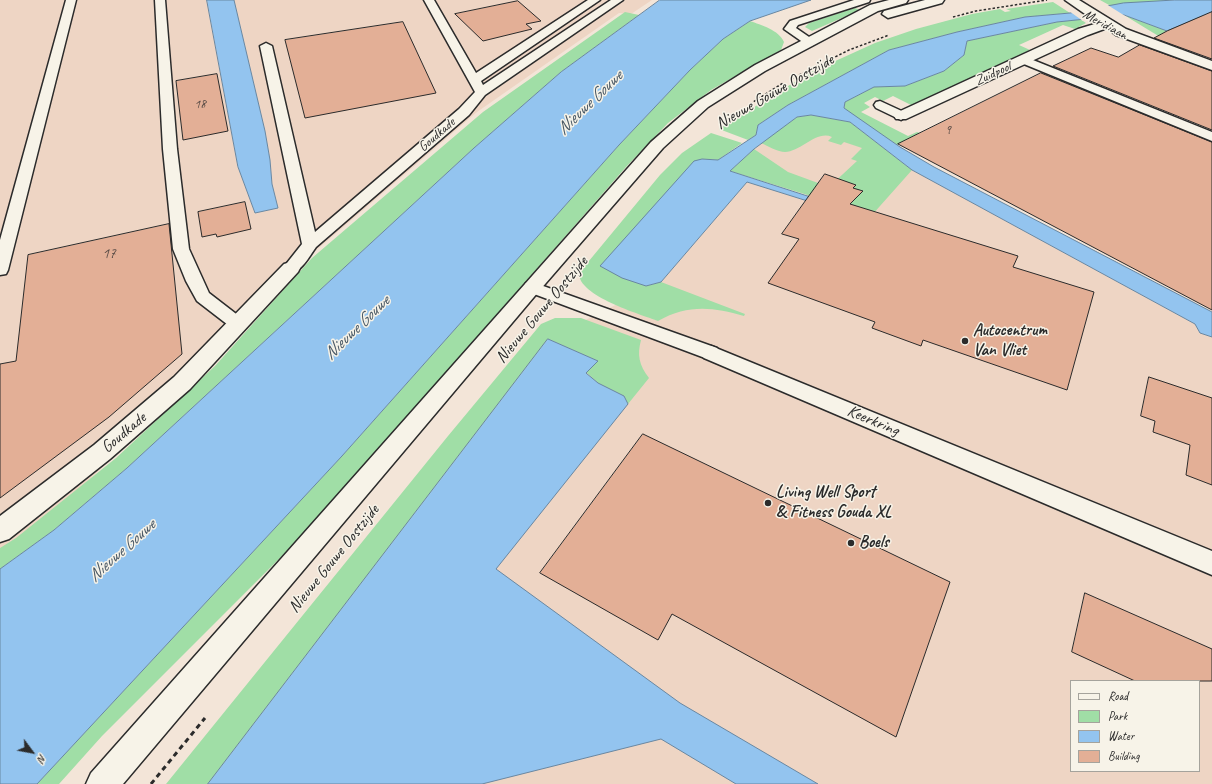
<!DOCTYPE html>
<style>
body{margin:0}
#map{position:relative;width:1212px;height:784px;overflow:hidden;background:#f3e5d8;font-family:Caveat,sans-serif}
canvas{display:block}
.legend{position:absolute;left:1070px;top:680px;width:130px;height:92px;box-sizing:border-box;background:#f7f3e8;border:1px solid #a5a39c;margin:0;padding:5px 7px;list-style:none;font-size:12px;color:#2b2b2b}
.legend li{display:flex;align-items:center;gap:8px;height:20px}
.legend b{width:20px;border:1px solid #a5a39c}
.north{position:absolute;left:12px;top:732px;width:40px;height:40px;-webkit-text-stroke:3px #f7f3e8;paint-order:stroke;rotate:122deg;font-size:11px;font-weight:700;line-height:16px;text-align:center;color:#2b2b2b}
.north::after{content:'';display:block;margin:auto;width:14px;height:18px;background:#2b2b2b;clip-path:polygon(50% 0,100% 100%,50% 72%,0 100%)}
</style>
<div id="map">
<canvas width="1212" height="784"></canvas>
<ul class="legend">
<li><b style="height:5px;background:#f7f3e8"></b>Road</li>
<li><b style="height:11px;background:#a0dea6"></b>Park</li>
<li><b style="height:11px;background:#93c4ef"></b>Water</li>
<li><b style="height:11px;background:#e3af96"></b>Building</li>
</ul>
<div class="north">N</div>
</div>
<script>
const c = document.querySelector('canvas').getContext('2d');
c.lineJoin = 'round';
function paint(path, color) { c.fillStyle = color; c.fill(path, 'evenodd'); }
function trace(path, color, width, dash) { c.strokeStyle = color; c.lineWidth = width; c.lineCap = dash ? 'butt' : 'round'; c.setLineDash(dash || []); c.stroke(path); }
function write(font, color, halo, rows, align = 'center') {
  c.font = font + ' Caveat,sans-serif'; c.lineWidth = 3; c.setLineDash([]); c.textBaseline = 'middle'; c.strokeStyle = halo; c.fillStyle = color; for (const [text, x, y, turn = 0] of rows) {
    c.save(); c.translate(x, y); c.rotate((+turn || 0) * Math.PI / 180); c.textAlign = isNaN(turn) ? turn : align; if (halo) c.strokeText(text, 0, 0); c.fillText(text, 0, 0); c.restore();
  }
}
paint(new Path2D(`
 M0,0H207L238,167L255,213L278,208L272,184L270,160L265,131L234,0H652L631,14L619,13L477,112L306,259L134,437L45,522L0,554Z
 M850,122L912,170L1195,324L1200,333L1212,337V784H208L548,339L661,282L747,182L817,204L753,150L767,139ZM1071,681H1199V771H1071Z`), '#eed5c4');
paint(new Path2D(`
 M1100,0H1175L1114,6L1109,5Z
 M1053,2L1070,13L1025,17L957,32L889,50L788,105L758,125L756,135L748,140L719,129L809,73L875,43L916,29L972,14L1000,9L1005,12L1011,11L1006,9Z
 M855,8L860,10L812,31L805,27L809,23Z
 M625,12L639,15L561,72L474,148L127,468L54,530L0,569V548L16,538L116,458L215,366L312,258L483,112Z
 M1124,15L1167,31L1161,34L1165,40Z
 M1080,19L1086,23L1075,29L1063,25L1019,45L1030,50L913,106L893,96L883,101L875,97L864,103L870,107L861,112L908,136L917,132L920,133L897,145L844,109L845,102L874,87L905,86L944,71L964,55L967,41L1057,22Z
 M750,21C761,25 779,30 784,42L781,50L711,90L668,123L626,167L307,531L102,736L59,784H37L342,456L619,145L690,70L723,39Z
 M811,115L850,122L912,170L872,215L730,171L754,149L788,172L829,187L857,161L851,159L862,148L844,142L841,145L828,141L832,137C816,130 801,152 785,152C778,152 768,146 761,143L797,117Z
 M711,133L742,143L718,160L702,159L646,286L661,282L745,314L744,316C713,307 688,304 658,321C640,314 578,296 579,273L660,175L682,153Z
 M555,318H581L641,340C637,355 639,365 649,378L628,404L624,396L598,383L586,372L598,361L548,339L208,784H166L448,436L541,324Z`), '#a0dea6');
const water = new Path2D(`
 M207,0H234L265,131L270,160L272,184L278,208L255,213L238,167Z
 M660,0H811L750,21L723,39L690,70L619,145L342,456L37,784H0V569L54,530L127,468L474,148L561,72Z
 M1175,0H1212V17L1203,16L1167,31L1124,15L1057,22L967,41L964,55L944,71L905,86L874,87L845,102L844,108L900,147L934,167L1212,312V337L1200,333L1195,324L912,170L850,122L811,115L797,117L754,149L730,171L826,202L817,204L747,182L661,282L646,286L622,278L600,266L694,161L702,159L718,160L756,135L758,125L788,105L889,50L957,32L1025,17L1070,13L1123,3Z
 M548,339L598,361L586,373L598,383L624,396L628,404L496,569L680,703L818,784H736L661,739L482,784H208Z`);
paint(water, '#93c4ef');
trace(water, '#6987a1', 1);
paint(new Path2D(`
 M1106,4L1130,19L1124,17L1083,21L1069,11Z`), '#f3e5d8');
const building = new Path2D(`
 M518,1L541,21L526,24L532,29L483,41L455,14Z
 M1212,12V59L1154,38L1167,31Z
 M403,22L436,93L305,118L285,40Z
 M1140,45L1212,71V130L1053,66L1091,48L1118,57Z
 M1041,73L1212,142V310L898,144Z
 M217,74L228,131L183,140L176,81Z
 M825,174L856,185L853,188L863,191L850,204L1018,256L1013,267L1094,292L1067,390L923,340L921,346L872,328L875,322L768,283L799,239L782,234Z
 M245,202L251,229L217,237L216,234L202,237L198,212Z
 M169,224L182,354L109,417L0,498V364L16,361L28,255Z
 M1149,377L1212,398V485L1186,475L1190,445L1153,432L1155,421L1141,416Z
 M643,434L950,582L896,737L672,614L658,640L540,573Z
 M1085,593L1212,649V681H1135L1072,652Z`);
paint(building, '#e3af96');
trace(building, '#2b2b2b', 1);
const lane = new Path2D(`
 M66,0H76L8,270L6,274L0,275V240Z
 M155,0H165L177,149L189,249L209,293L244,320L247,324L244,328L238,330L232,328L197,301L186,281L173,249L163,149Z
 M424,0H434L476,73L588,0H600L481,81L483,85L611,0H623L485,95L469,115L316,247C308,258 300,276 285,272L283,268L302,244L260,46L266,43L272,46L315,232L459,109L475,92Z
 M854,0H870L869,2L798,25L796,28L812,39L814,41L812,43H804L784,29L790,21Z
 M1023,56L1212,132V141L1019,62L1017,60Z
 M880,101L906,113L907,116L901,120L876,108L874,105L876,102Z
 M532,282L717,348L720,353L717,358L711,359L705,358L526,291L524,287L526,283Z`);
const street = new Path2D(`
 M1065,0H1079L1126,29L1212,61V70L1116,35L1107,28L1088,35L906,119H896L894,116L896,113L1078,29L1098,23Z
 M291,262L298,264L300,268L298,272L190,389L110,459L9,539L0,542V516L94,445L174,377L284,264Z
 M711,346L1212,551V575L704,358L700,353L704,348Z`);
const secondary = new Path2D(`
 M889,0H908L906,3L878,11L765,71L708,107L663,148L539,291L123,784H86L91,773L651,142L698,101L755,65L870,5Z
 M925,0H944L942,3L888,18L882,14L884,11Z`);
trace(lane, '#2b2b2b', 3);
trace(street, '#2b2b2b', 3);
trace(secondary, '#2b2b2b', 3);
trace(new Path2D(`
 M953,17L976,11L1047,0
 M791,79L849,50L889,35
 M750,104L783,83`), '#2b2b2b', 1.5, [2.5, 2]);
trace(new Path2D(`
 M151,784L205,718`), '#2b2b2b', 3, [5, 4]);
paint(lane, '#f7f3e8');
paint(street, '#f7f3e8');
paint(secondary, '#f7f3e8');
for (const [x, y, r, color] of [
 [965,341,4,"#2b2b2b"],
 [768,503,4,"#2b2b2b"],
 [851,543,4,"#2b2b2b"]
]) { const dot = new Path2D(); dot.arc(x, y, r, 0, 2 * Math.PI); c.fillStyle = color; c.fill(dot); trace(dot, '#f7f3e8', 1.5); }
write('13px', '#594c46', null, [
 ["18",200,105],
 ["9",948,131]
]);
write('14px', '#2b2b2b', '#f7f3e8', [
 ["Meridiaan",1105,25,28],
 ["Zuidpool",993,74,-25],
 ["Goudkade",437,135,-41]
]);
write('15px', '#594c46', null, [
 ["17",109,254]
]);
write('17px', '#2b2b2b', '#f7f3e8', [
 ["Nieuwe Gouwe Oostzijde",775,92,-30],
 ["Nieuwe Gouwe Oostzijde",542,310,-50],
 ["Keerkring",873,421,23],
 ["Goudkade",124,433,-40],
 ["Nieuwe Gouwe Oostzijde",334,559,-51]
]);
write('bold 17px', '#2b2b2b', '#f7f3e8', [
 ["Autocentrum",973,331],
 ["Van Vliet",973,351],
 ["Living Well Sport",776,493],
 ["& Fitness Gouda XL",776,513],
 ["Boels",859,543]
], 'left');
write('italic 18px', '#4a5966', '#f7f3e8', [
 ["Nieuwe Gouwe",590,103,-44],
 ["Nieuwe Gouwe",357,328,-44],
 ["Nieuwe Gouwe",122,551,-42]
]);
</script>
